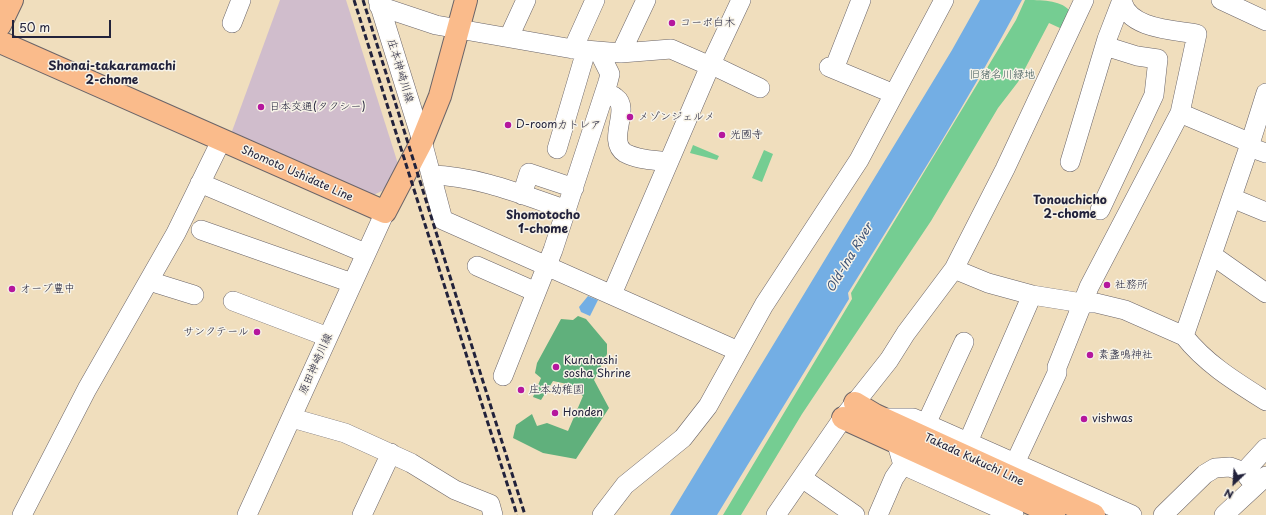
<!DOCTYPE html>
<meta charset="utf-8">
<style>
body{margin:0}
#map{position:relative;width:1266px;height:515px;overflow:hidden;background:#f0debd;font-family:"Playpen Sans",sans-serif}
canvas{display:block}
.north{position:absolute;left:1214px;top:463px;width:40px;height:40px;-webkit-text-stroke:3px #f7f3e8;paint-order:stroke;rotate:205deg;font-size:11px;font-weight:700;line-height:16px;text-align:center;color:#22223b}
.north::after{content:'';display:block;margin:auto;width:14px;height:18px;background:#22223b;clip-path:polygon(50% 0,100% 100%,50% 72%,0 100%)}
.scale{position:absolute;left:12px;top:20px;width:99px;height:18px;box-sizing:border-box;border:2px solid #22223b;border-top:0;padding-left:5px;font-size:12px;line-height:14px;white-space:nowrap;color:#22223b;-webkit-text-stroke:3px #f7f3e8;paint-order:stroke}
</style>
<div id="map">
<canvas width="1266" height="515"></canvas>
<div class="north">N</div>
<div class="scale">50 m</div>
</div>
<script>
const c = document.querySelector('canvas').getContext('2d');
c.lineJoin = 'round';
function paint(path, color) { c.fillStyle = color; c.fill(path, 'evenodd'); }
function trace(path, color, width, dash) { c.strokeStyle = color; c.lineWidth = width; c.lineCap = dash ? 'butt' : 'round'; c.setLineDash(dash || []); c.stroke(path); }
function write(font, color, halo, rows, align = 'center') {
  c.font = font + ' "Playpen Sans","Klee One",sans-serif'; c.lineWidth = 3; c.setLineDash([]); c.textBaseline = 'middle'; c.strokeStyle = halo; c.fillStyle = color; for (const [text, x, y, turn = 0] of rows) {
    c.save(); c.translate(x, y); c.rotate((+turn || 0) * Math.PI / 180); c.textAlign = isNaN(turn) ? turn : align; if (halo) c.strokeText(text, 0, 0); c.fillText(text, 0, 0); c.restore();
  }
}
paint(new Path2D(`
 M280,0H346L399,167L382,191L367,198L231,134Z`), '#d0bdcc');
paint(new Path2D(`
 M1025,0C1040,0 1060,0 1069,10L1062,29L1049,23L1018,82L998,108L931,221L802,414L741,515H723L852,299L851,293L1016,20Z
 M693,145L719,156L717,160L690,153Z
 M764,150L773,154L762,182L752,178Z`), '#75cd92');
paint(new Path2D(`
 M578,316L586,319L607,344V354L594,380L609,408L576,459L543,453L513,438L516,425L532,414L537,426L547,423L568,431L583,396L567,384L553,381L541,400L533,397L541,378L535,373L537,363L561,319L573,320Z`), '#60b07c');
paint(new Path2D(`
 M980,0H1022C969,100 908,196 848,293L849,299L717,515H670L952,50Z
 M588,296L598,300L590,316L581,312L579,307Z`), '#73aee4');
const minor = new Path2D(`
 M378,0L422,141L443,220L738,351
 M1122,0C1127,29 1174,30 1197,34L1180,113L1246,141L1249,147L1266,153
 M1221,0L1266,21
 M379,6L436,25L573,49L621,53L671,49L710,66
 M232,23L241,0
 M509,37L526,0
 M573,49L595,0
 M621,53L646,0
 M710,64L760,88
 M829,67L894,94
 M834,69L861,0
 M605,92C608,94 613,95 616,98C631,109 606,141 625,153C638,160 654,160 668,162
 M1266,93L1249,147L1184,336C1206,364 1236,382 1266,401
 M557,149L586,51
 M1070,162L1107,39L1122,0
 M431,175C478,176 523,195 567,210
 M200,183L365,253
 M522,195L529,173L574,188
 M1232,198L1266,212
 M1100,210L1154,95L1158,59L1137,56L1105,46
 M201,230L352,283
 M1212,255L1266,293
 M477,266L536,292
 M954,269L988,283L1032,295L1082,303H1096L1125,310L1184,336
 M149,281L194,295
 M612,294L710,66L741,0
 M233,301L328,337
 M503,376L553,250L608,82L610,74L599,52
 M292,418L345,433L411,463L455,490L490,504L493,515
 M883,418H913L1132,515
 M926,424L964,342
 M896,441L903,465L1014,515
 M968,442L1032,295
 M1015,463L1057,373V367L1089,287L1180,113
 M1244,472L1266,448
 M802,478L855,515
 M22,515L87,389L176,233L221,141
 M247,515L385,212
 M362,515L391,453
 M602,515L625,485L683,438L708,406L764,305L859,160L944,0
 M776,515L843,418L889,360L906,333L954,269L1005,169L1084,0
 M878,515L894,478L903,465
 M1163,515L1205,474L1215,468L1230,467L1244,472L1255,486
 M1224,515L1266,476`);
const major = new Path2D(`
 M0,25L12,0
 M0,42L385,212L422,141L440,96L466,0
 M855,403L875,415L1094,515
 M843,418L1054,514`);
trace(minor, '#6a6468', 20);
trace(major, '#6a6468', 24);
trace(minor, '#fff', 19);
trace(major, '#fabb8b', 22);
trace(new Path2D(`
 M354,0L517,515
 M363,0L525,515`), '#22223b', 3, [6, 3]);
for (const [x, y, r, color] of [
 [672,23,4,"#b5179e"],
 [261,107,4,"#b5179e"],
 [630,117,4,"#b5179e"],
 [508,125,4,"#b5179e"],
 [722,135,4,"#b5179e"],
 [1107,285,4,"#b5179e"],
 [12,289,4,"#b5179e"],
 [257,332,4,"#b5179e"],
 [1090,355,4,"#b5179e"],
 [556,367,4,"#b5179e"],
 [521,390,4,"#b5179e"],
 [555,413,4,"#b5179e"],
 [1084,419,4,"#b5179e"]
]) { const dot = new Path2D(); dot.arc(x, y, r, 0, 2 * Math.PI); c.fillStyle = color; c.fill(dot); trace(dot, '#f7f3e8', 1.5); }
write('11px', '#22223b', '#f7f3e8', [
 ["コーポ白木",680,23],
 ["日本交通(タクシー)",269,107],
 ["メゾンジェルメ",638,117],
 ["D-roomカトレア",516,125],
 ["光國寺",730,135],
 ["社務所",1115,285],
 ["オーブ豊中",20,289],
 ["サンクテール",249,332,"right"],
 ["素盞鳴神社",1098,355],
 ["Kurahashi",564,361],
 ["sosha Shrine",564,374],
 ["庄本幼稚園",529,390],
 ["Honden",563,413],
 ["vishwas",1092,419]
], 'left');
write('11px', '#22223b', '#f7f3e8', [
 ["庄本神崎川線",400,71,73],
 ["Shomoto Ushidate Line",297,174,24],
 ["原田神崎川線",316,364,-66],
 ["Takada Kukuchi Line",974,460,25]
]);
write('11px', '#3b5555', '#f7f3e8', [
 ["旧猪名川緑地",1002,75]
]);
write('bold 12px', '#22223b', '#f7f3e8', [
 ["Shonai-takaramachi",112,67],
 ["2-chome",112,81],
 ["Tonouchicho",1070,201],
 ["2-chome",1070,215],
 ["Shomotocho",543,216],
 ["1-chome",543,230]
]);
write('italic 12px', '#3e5376', '#f7f3e8', [
 ["Old-Ina River",850,258,-59]
]);
</script>
